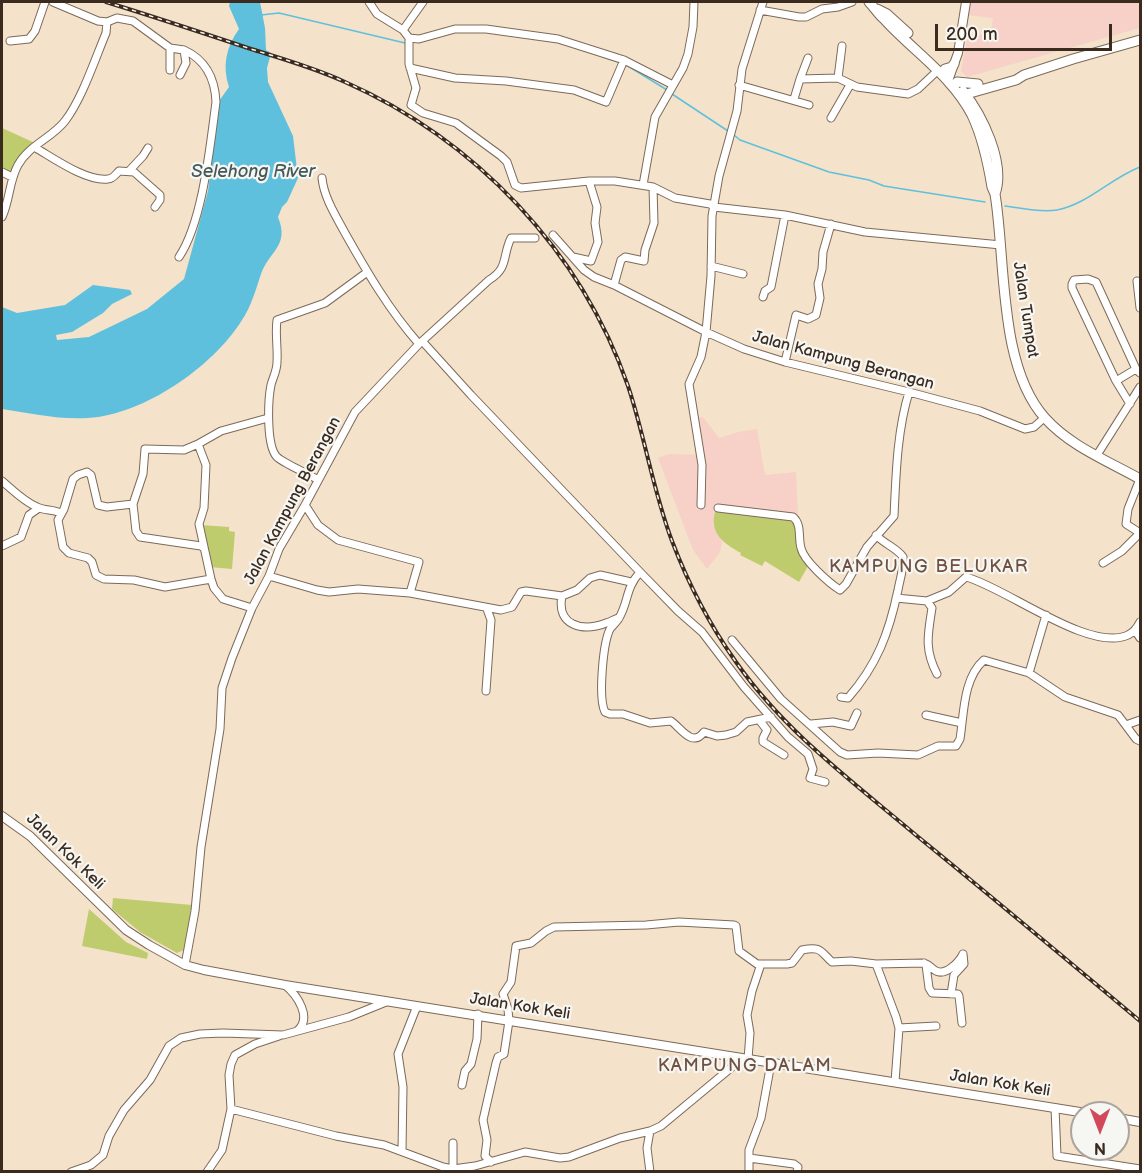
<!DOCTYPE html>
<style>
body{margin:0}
#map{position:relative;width:1142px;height:1173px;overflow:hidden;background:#f4e2ca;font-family:"Balsamiq Sans",sans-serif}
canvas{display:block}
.frame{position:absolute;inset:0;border:3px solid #3b2a1e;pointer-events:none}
.north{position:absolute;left:1070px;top:1101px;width:60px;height:60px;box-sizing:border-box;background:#f6f6f2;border:2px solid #aba49d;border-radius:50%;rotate:180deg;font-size:16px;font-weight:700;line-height:24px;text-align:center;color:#3b2a1e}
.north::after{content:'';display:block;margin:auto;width:21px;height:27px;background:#d1495b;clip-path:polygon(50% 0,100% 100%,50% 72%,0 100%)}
.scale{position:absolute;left:935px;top:24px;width:177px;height:27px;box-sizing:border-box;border:3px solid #3b2a1e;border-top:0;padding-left:8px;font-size:18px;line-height:21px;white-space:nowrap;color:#3b2a1e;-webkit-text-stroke:4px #f6f6f2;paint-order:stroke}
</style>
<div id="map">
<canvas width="1142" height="1173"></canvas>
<div class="frame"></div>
<div class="north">N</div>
<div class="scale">200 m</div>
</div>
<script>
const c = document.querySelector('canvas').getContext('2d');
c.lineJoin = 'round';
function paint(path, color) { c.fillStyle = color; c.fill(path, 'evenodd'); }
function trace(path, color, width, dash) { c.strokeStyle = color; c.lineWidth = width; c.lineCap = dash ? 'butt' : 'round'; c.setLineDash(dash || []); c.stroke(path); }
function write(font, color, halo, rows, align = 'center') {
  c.font = font + ' "Balsamiq Sans",sans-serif'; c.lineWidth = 4.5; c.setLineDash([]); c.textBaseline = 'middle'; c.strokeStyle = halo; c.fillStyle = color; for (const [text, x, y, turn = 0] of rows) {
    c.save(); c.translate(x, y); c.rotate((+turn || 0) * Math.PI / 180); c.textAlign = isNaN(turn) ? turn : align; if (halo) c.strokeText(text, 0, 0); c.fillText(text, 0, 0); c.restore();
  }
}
paint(new Path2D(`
 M968,2H1140V28L967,77L961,71L968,33L975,36L991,32L993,18L967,15Z
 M703,417L719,438L738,432L757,429L765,475L796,472L798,516L717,506L713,525L722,542L720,552L707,569L693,550L658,458L669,454L702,455L697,418Z`), '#f7d1c7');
paint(new Path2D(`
 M2,128L35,143L11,174L2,169Z
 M717,506L799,516L803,550L812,559L799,582L765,561L762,566L740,555L741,553C721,542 707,531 717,506Z
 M201,525L229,527V531L235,532L232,569L210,567Z
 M113,898L192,905L184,950L177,953L140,932L112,909Z
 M89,909L126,942L148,953L147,959L82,946Z`), '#bfcc6d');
paint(new Path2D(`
 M230,2H260L265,28L266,50L271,53L267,68L268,82L293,136L298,178L287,202L282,207L278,217C290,246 269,251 261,274C256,289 251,307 242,320C213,367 143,415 88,418C59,420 30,413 2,409V307L17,313L65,305L93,285L130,290L132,294L112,304L103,313L72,332L56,335L57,340L89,337L147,309L184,279L208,191L219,101L229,87C222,66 226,47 239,29L229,6Z`), '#5fc0de');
trace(new Path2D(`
 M261,15L279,13L405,43
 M603,57L618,62
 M628,66L667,90
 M672,94L728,131
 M734,135L740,140L829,172L869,180L884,186L985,202
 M1005,206C1021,208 1040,213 1057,210C1088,204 1111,178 1140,167`), '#5fc0de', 1.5);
const minor = new Path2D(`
 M53,2L98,21L107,22
 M369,2L377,14L403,30L409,38V64L416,88L411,105L423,113L456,123L501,156L507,162L515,185L521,188L589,181H615L653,187L675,198L710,204L714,207L785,215L865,232L1001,245
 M760,10L799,17H806L822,9L838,7L852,2
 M403,30L423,2
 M409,38L419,39L455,29H486L558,39L624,60L673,85
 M10,41L29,39L35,31L45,2
 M410,68L455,78L506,81L574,90L606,102L624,60
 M170,70V48
 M838,78L842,46
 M800,79L808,58
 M739,85L809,105
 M794,99L800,79L838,78L857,87L908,94L918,89L935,73
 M831,118L850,85
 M34,147C52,157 86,182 108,179C113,179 116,174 119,171L134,172L160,195V200L155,207
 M129,171L143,156L148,148
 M2,172L12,177
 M322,178C324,198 336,216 345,233C367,272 389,310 419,344
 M643,185L655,117L683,68L688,54L693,27L694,2
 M2,217C10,200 9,181 18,165C29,145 52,138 65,121C82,99 95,59 106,33L107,22L117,18L133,21L170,48L184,50L186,63L180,75
 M553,235L584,270L594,277L614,285L706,332L744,349L785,362L909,392L980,411L1025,429L1034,427L1044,418
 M179,257C203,221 210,146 216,102C215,79 206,60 184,50
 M573,257L591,261L598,242L595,223L597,207L589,181
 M711,266L743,274
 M1137,281L1140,308
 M614,285L621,260L625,257L644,261L645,250L654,223L653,187
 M763,297L765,291L771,287L785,215
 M423,342L471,395L640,572L678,611L702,632L744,687L788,737L808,754L813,769L810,778L825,782
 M785,362L796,315L808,319L816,315L820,298L818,284L822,269L823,252L831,224
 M1116,381L1136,369
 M1130,404L1116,381L1072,288V284L1074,280L1088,279L1096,282L1136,369L1140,373
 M1097,455L1140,387
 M318,480C309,474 283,463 277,457C266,446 268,400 271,385C273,377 277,371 277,362C278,348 275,335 277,320L325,303L366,273
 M2,481C13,490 23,501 37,507C45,511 53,509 60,513
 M133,504L143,474L145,449L184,450L198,444
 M305,505L318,525L338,540L419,562L410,593
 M701,505L702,465L689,384L701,357L706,332L711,276L712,216L719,176L737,111L742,69L763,2
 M718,508L793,517C802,524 798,538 801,548C804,561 829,583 840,590L846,584L867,547L894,516C896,475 897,431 909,392
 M2,546L21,537L29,515L39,508
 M204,548L201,546L140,537L136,531L133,504L107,507L98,505L91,475L87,472L78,475L73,479L64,509L58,520L63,547L69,553L88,558L92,562L96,575L104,579L134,580L165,587L211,579
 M1103,563L1122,551L1140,533L1126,524L1128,509L1140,479
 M640,572C625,589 629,601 619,618C617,622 613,625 610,629C603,643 598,698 605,712L610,714H623L650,723L671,721C681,728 692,748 704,732L717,736L726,735L736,732L747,722L771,717
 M269,576L317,590L329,592L358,589L410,593L501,610L512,607L521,592L526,591L562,596L577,590L590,578L600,575L631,582
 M562,596C556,626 583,632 606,623C611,622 614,619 619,618
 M896,598L927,601L949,592L966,577C1005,587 1089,653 1128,635C1134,632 1137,628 1140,622
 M927,601L932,608C928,634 924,649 937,674
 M252,608L223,599L214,588L211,579L199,524L204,508L206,465L198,444L221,431L268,418
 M1135,630L1140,638
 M732,640L781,699L840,752L847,755L878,753L918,755L938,746H956L960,739C964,714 963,678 984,660L1029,673L1065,697L1118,715L1136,739L1140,741
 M1029,673L1046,615
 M486,691L491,620L487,609
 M841,697L848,698C877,665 889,633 898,590C900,579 904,568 903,557C897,548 884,544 876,535
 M926,715L962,723
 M760,721L767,730L763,738V742L784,755
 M811,724L833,722L851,726L857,713
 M1126,725L1140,720
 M924,963L926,965L929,988L932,993L958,994L959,996L962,1023
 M876,964L896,1017L899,1028L895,1082
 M185,965L195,911L201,847L220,729L222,688L232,658L252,608L269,576L279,549L305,505L355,412L419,344L489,280C509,268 502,256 511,238H535
 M285,985C297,995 313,1018 297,1031
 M951,994L954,975L964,964L963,954
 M899,1028L936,1026
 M748,1059L750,1033L747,1015L752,991L761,964
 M462,1085L465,1071L471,1064L477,1039L478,1014
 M1055,1108L1057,1156L1140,1169
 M231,1109L336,1136L384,1145L443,1167L453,1169L475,1166L525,1152L560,1158L569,1157L620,1138L650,1131L661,1126L732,1067L739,1058
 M402,1151L403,1087L398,1054L417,1006
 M749,1158L794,1164L798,1167L797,1172
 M491,1162L485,1156L487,1140L483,1120L496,1063L498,1057L504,1054L509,1021L508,1009L503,994L511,982L516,946L531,943L546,931L554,927L646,925L679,922L734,925L736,926L739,951L757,964H787L792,963L802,950C821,946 820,951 832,962L851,961L876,964L924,963C930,965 931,968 936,971C946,976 959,962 963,954
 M453,1169V1143
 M71,1172L91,1165L103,1155L109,1136L124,1110L150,1080L169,1046L181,1038L200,1034L223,1033L283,1035L349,1017L386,1002
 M207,1172L222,1150L231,1109L229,1075L231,1064L235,1055L255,1044L279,1036
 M650,1172L647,1148L650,1131
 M749,1172V1150L761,1118L771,1063`);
const tertiary = new Path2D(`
 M948,81L958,53L966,2
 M2,816L30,836L126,930L149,945L185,965L204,970L285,985L1086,1113
 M1118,1118L1140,1122`);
const secondary = new Path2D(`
 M869,2C874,7 878,14 884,19C913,51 952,76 972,115C983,138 988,163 992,187L995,194C1006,260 998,366 1045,418C1070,446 1108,461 1140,479
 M877,9L887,14L908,33
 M945,69L952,67L954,64
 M957,82L978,84
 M963,91C982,115 1006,163 995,194
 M963,95L1016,80L1024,75L1073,59L1140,40`);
trace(minor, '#7c6a5a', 9);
trace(tertiary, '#7c6a5a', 10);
trace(secondary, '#7c6a5a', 11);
trace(minor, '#fff', 7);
trace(tertiary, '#fff', 8);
trace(secondary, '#fff', 9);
const rail = new Path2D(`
 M106,2C155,17 203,33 251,49C283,59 315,68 345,82C476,140 581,251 628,386C645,437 653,491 672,541C688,583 709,624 736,662C784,731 853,782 917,836C992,897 1066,959 1140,1021`);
trace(rail, '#3b2a1e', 4);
trace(rail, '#f6f6f2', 1.5, [4.5]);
write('16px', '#3b2a1e', '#f6f6f2', [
 ["Jalan Tumpat",1025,310,81],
 ["Jalan Kampung Berangan",843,361,15],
 ["Jalan Kampung Berangan",293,501,-62],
 ["Jalan Kok Keli",65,852,44],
 ["Jalan Kok Keli",520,1007,9],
 ["Jalan Kok Keli",1000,1084,9]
]);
write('italic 18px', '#465758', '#f6f6f2', [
 ["Selehong River",253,172]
]);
c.letterSpacing = '1.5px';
write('18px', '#705141', '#f6f6f2', [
 ["KAMPUNG BELUKAR",929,567],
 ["KAMPUNG DALAM",745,1066]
]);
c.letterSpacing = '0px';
</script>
